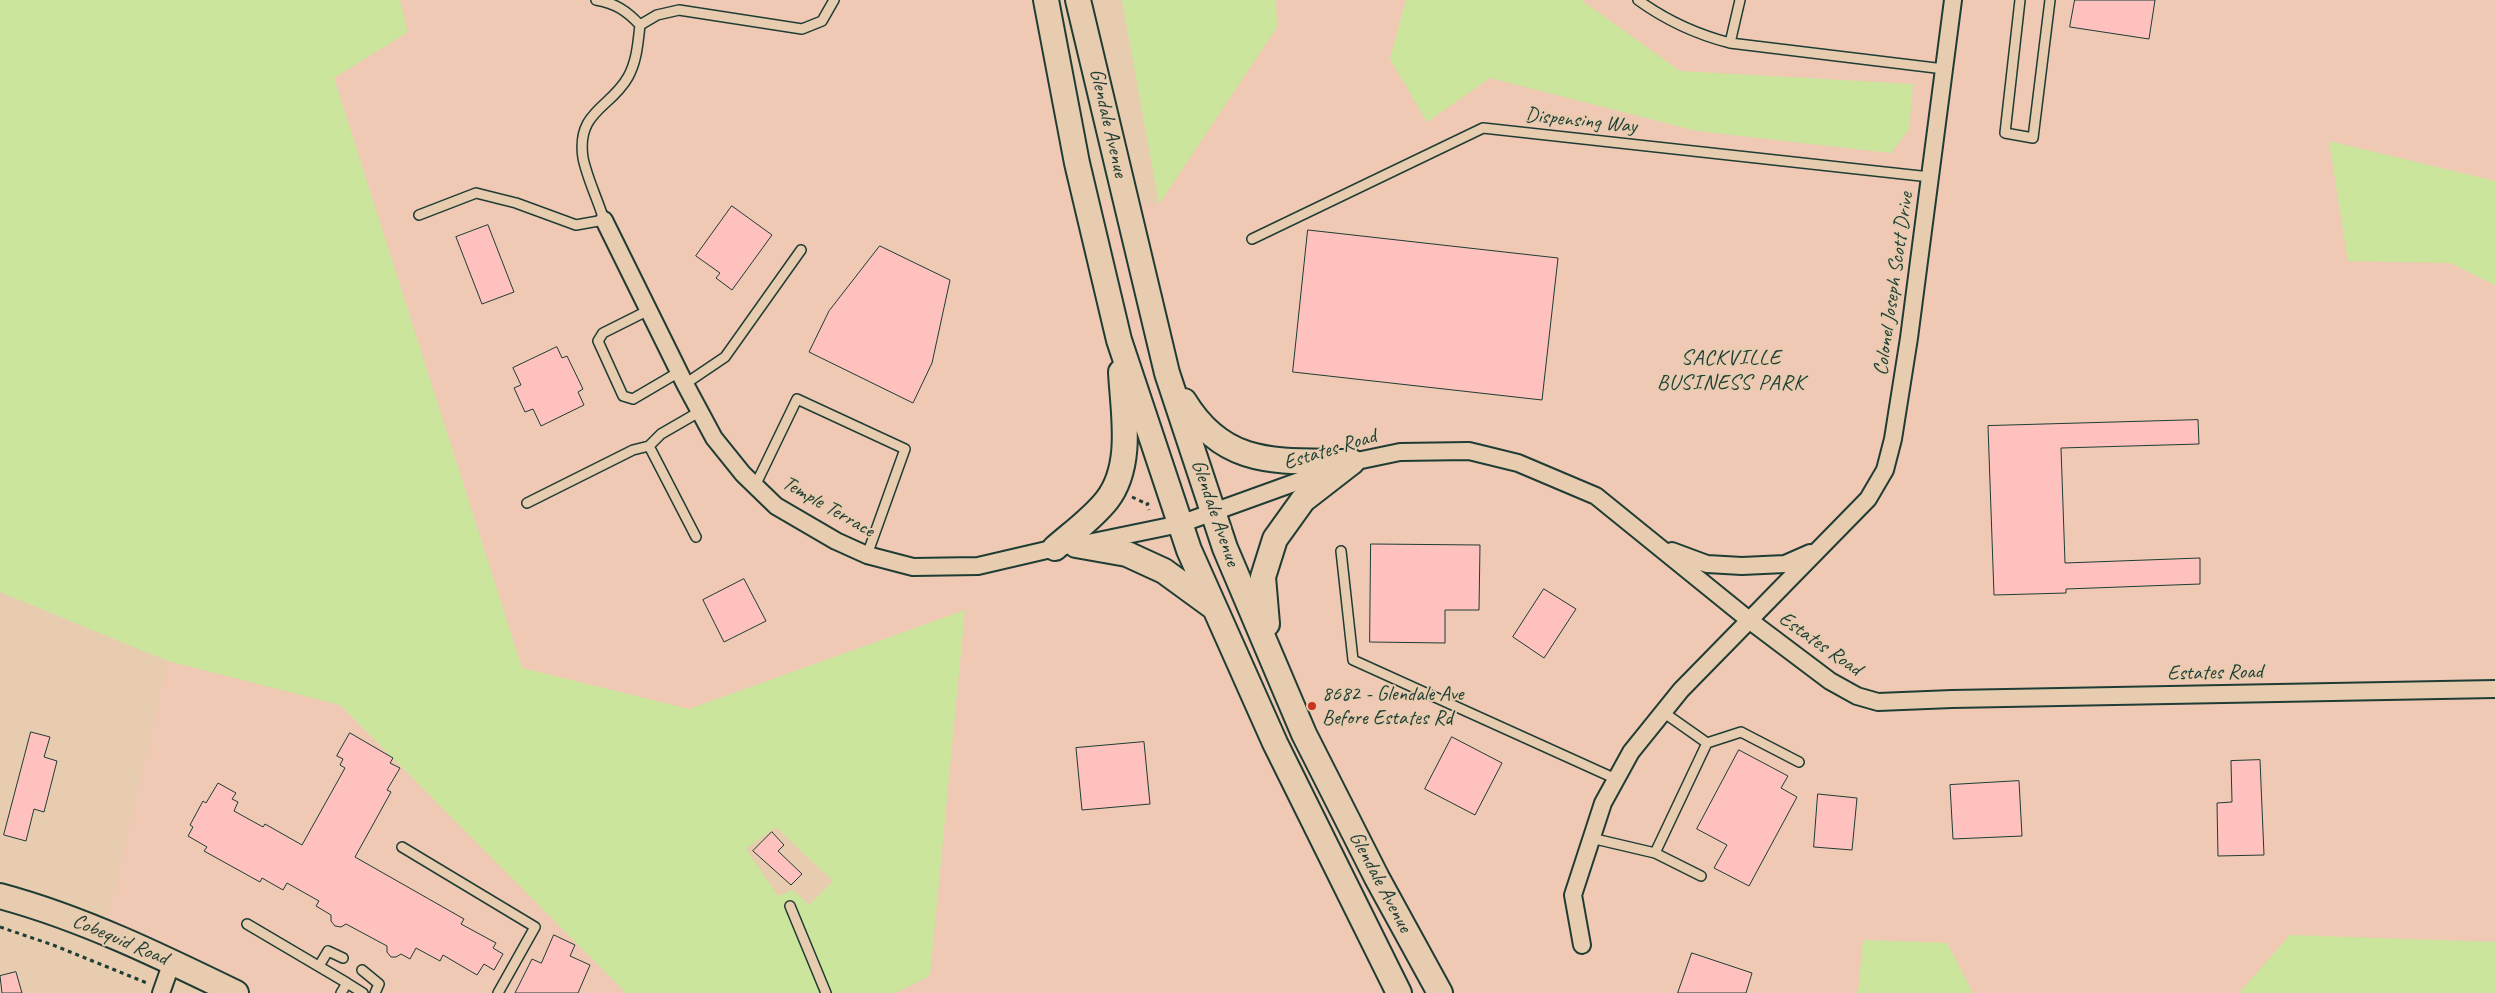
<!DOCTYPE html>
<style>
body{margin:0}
canvas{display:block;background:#e8ccaf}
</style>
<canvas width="2495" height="993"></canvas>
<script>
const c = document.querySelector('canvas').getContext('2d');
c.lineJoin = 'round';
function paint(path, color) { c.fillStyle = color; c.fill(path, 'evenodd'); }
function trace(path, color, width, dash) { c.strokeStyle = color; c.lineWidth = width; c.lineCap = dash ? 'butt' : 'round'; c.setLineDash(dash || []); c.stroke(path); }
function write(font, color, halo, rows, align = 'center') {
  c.font = font + ' Caveat,sans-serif'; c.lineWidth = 4; c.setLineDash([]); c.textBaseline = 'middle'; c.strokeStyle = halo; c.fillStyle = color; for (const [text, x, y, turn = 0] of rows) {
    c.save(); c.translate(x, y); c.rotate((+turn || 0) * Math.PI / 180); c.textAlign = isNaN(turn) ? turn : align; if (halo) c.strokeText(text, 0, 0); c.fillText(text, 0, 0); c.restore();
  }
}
paint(new Path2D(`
 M400,0H1037L1088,198L1159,204L1277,27L1276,0H1406L1390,59L1427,122L1490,78L1697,131L1891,153L1913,84L1680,71L1581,0H2495V181L2329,142L2348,261L2451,263L2495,285V942L2290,935L2239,993H1973L1947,943L1864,940L1858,993H895L930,976L689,709L522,668L334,78L408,32Z
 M168,661L340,705L626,993H205L101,945Z`), '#efc9b4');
paint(new Path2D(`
 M0,0H400L408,32L334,78L522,668L689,709L965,610L930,976L895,993H626L340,705L168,661L0,592ZM776,827L833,881L809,905L793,890L778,896L746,849Z
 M1122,0H1276L1277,27L1159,204Z
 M1406,0H1581L1680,71L1913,84L1909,129L1891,153L1697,131L1490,78L1427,122L1390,59Z
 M2329,141L2495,181V285L2450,263L2348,261Z
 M2290,935L2495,942V993H2239Z
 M1863,940L1947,943L1973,993H1858Z`), '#cbe69c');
const building = new Path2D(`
 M2075,0H2155L2149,39L2070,27Z
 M732,206L772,235L732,290L716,278L720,273L696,256Z
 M488,225L514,292L482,304L456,237Z
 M1308,230L1558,258L1542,400L1293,372Z
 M880,246L950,280L932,363L913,403L809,352L829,311Z
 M557,347L562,358L567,356L583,389L578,392L584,405L541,426L533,409L525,412L514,388L521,385L513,368Z
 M2198,420L2199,444L2061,448L2065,563L2200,558V584L2066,589V593L1994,595L1988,426Z
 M1371,544L1480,545L1479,610H1445V643L1370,642Z
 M744,579L766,621L724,642L703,600Z
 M1544,589L1576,609L1544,658L1513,637Z
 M31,732L50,737L44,757L57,761L44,812L34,809L26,841L4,835Z
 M350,733L393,758L390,763L400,768L387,790L391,792L355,857L464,919L461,924L496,943L493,948L503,954L494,970L484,964L477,975L443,955L440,961L416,948L410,959L401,954L396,957H391L387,952V946L346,924L341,927L335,926L331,921V915L316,906L319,901L287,883L283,890L262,878L260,882L204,851L207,847L188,836L193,827L190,825L203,801L206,803L218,783L236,793L232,799L238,802L234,811L263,827L265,824L302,845L345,768L340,765L343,759L337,756Z
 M1452,737L1502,763L1475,815L1425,789Z
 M1144,742L1150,804L1082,810L1076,748Z
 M1739,750L1788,776L1781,788L1797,797L1749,886L1714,868L1727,845L1697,829Z
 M2260,760L2264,855L2218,856L2217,803L2232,802L2231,761Z
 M2019,781L2022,836L1953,839L1950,785Z
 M1818,794L1857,798L1852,850L1814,847Z
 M772,832L784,845L778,851L802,874L791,885L753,851Z
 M554,935L575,945L570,956L590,965L578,993H515L532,959L541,963Z
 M1692,953L1752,973L1746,993H1678Z
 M16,972L22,993H2L0,976Z`);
paint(building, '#fec1be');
trace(building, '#1f3d34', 1);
const service = new Path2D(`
 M596,0C615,3 627,11 640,25
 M1638,0C1667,21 1695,34 1730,43L1944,69
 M2020,0L2005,133L2033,138L2050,0
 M640,25L657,15L679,10L802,29L822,21L834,0
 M1730,43L1740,0
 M419,215L476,193L516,203L576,225L604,220C598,200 587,178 583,158C576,111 611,108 628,77C637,61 638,42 640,25
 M1252,239L1483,128L1930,177
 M649,310L603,333L598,341L623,396L633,399L679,372
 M685,384L725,357L801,250
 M755,486L797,399L905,449L867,555
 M527,503L633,450L649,446
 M696,537L649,446L661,434L699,412
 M1341,551L1353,660L1616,779
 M1707,743L1741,732L1799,762
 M1591,838L1655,853L1707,743L1663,712
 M402,847L535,927L498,993
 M1655,853L1701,876
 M790,906L826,993
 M247,924L347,983L341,993
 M319,966L328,951L343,958
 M362,970L379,984L375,993
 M347,983L363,993`);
const minor = new Path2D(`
 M604,220L685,384L714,438L743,474L776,506L836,541L867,555L913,567L978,566L1064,546
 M1088,543L1180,524L1352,462L1400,452L1469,451L1518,463L1596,496L1749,620L1830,681L1857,696L1878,702L1952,699L2495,689
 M1672,551L1707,564L1742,566L1785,564L1810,553
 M1582,945L1573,895L1603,803L1631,752L1681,690L1868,499L1885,470L1893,439L1909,338L1953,0
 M161,993L172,962`);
const secondary = new Path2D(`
 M1046,0L1077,163L1119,340L1189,550L1275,743L1399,993
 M1078,0L1167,373L1225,548L1304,734L1377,878L1440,993
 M1184,401C1226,470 1281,460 1352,462
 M1076,545L1127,554L1164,571L1212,606
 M1055,548C1072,533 1093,518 1107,500C1134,465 1123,412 1121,372
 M1267,624L1263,577L1275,539L1303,500L1352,462
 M0,896C82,918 160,956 236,993`);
trace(service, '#1f3d34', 12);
trace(minor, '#1f3d34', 20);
trace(secondary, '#1f3d34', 28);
trace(new Path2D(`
 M1132,497L1147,504
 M1149,503L1147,504L1149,510
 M0,927L53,945L147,983`), '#1f3d34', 3, [4, 4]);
trace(service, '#e8ccaf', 9);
trace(minor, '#e8ccaf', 16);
trace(secondary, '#e8ccaf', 24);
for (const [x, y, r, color] of [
 [1312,706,5,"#c8321e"]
]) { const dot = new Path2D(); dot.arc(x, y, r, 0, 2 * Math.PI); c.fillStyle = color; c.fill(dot); trace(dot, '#e8ccaf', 2); }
write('21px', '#1f3d34', '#e8ccaf', [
 ["Dispensing Way",1581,121,6],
 ["Glendale Avenue",1108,123,77],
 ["Colonel Joseph Scott Drive",1894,284,-82],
 ["Estates Road",1330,450,-17],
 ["Temple Terrace",828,507,30],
 ["Glendale Avenue",1215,513,71],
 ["Estates Road",1820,644,35],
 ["Estates Road",2215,673,-1],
 ["Glendale Avenue",1380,882,62],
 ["Cobequid Road",120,940,23]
]);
write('21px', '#1f3d34', '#e8ccaf', [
 ["8682 - Glendale Ave",1322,694],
 ["Before Estates Rd",1322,718]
], 'left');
c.letterSpacing = '1px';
write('22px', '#1f3d34', '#e8ccaf', [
 ["SACKVILLE",1731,358],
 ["BUSINESS PARK",1731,383]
]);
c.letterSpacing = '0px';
</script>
